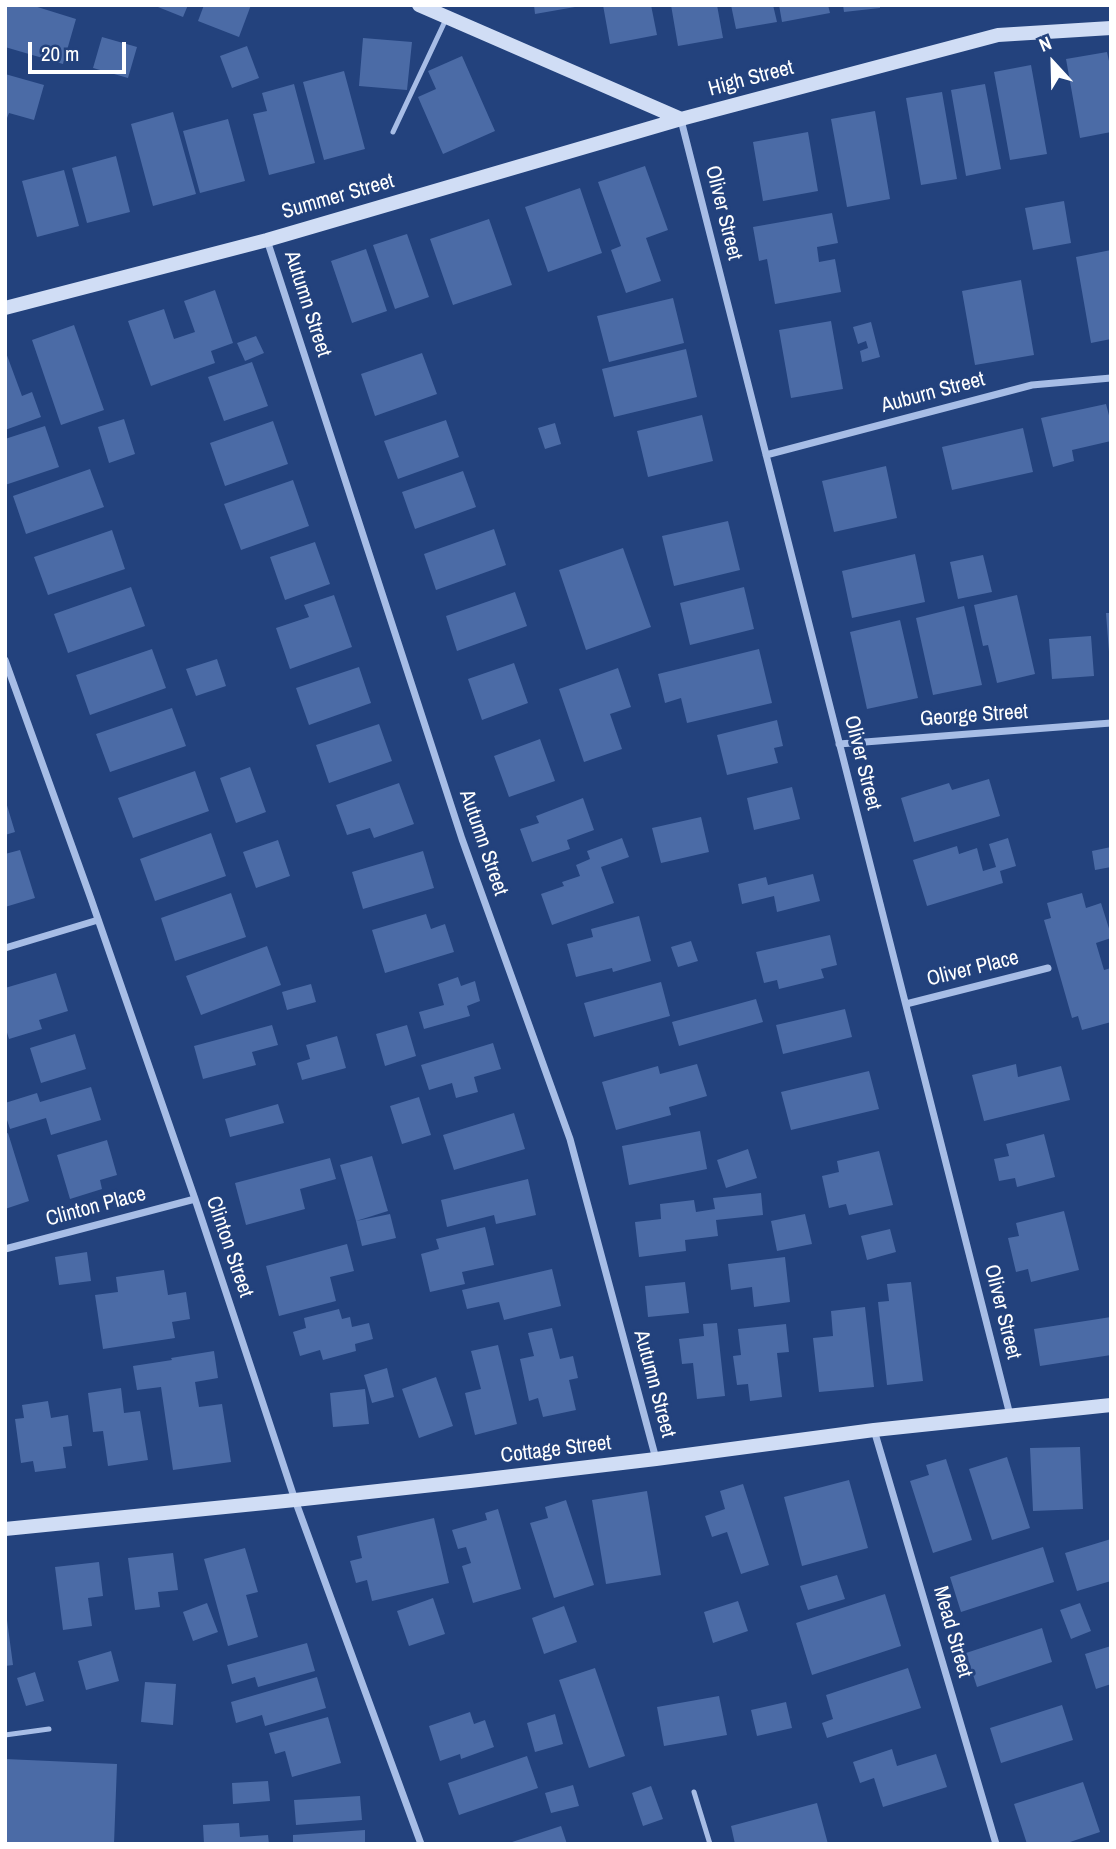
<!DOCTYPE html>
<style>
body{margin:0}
#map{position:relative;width:1116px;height:1849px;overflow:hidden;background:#23427d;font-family:"Archivo Narrow",sans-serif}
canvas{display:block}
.frame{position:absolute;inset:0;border:7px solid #fff;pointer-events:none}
.north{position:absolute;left:1018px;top:28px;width:70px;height:70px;-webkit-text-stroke:5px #23427d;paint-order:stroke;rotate:338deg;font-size:19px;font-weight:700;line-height:28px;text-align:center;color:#fff}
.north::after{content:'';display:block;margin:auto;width:24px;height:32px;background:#fff;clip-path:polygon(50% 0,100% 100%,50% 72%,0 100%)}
.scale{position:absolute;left:28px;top:42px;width:98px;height:32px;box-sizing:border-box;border:4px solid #fff;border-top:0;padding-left:9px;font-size:21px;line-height:24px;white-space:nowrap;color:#fff;-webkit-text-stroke:5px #23427d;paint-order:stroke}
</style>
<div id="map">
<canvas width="1116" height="1849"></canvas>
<div class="frame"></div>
<div class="north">N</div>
<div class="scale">20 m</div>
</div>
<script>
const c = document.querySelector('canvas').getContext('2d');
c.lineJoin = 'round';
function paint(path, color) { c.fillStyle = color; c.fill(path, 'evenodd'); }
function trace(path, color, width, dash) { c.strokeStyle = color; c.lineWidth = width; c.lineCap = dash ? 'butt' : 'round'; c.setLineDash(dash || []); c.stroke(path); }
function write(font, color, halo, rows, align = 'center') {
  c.font = font + ' "Archivo Narrow",sans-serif'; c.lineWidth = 6; c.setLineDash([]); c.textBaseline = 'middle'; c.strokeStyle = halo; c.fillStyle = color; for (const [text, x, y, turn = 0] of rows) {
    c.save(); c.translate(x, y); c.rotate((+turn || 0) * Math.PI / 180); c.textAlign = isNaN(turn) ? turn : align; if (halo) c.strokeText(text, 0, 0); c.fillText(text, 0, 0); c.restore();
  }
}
paint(new Path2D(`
 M5,5H31L76,19L63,64L5,47Z
 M153,5H188L183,17Z
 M204,5H251L239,37L198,21Z
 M534,5H574L575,7L535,14Z
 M603,5H651L657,35L610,44Z
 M671,5H717L723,38L678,46Z
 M731,5H773L777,22L736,29Z
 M779,5H828L830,13L782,22Z
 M843,5H880V8L844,12Z
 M102,37L137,47L128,78L93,68Z
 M363,38L412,42L407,90L359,86Z
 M247,46L259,78L232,88L220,56Z
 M1107,52L1111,70V132L1080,138L1066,59Z
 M462,56L495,131L443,154L418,97L436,89L428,71Z
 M1031,65L1047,154L1010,160L994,72Z
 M344,71L365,149L324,160L303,82Z
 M5,74L44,85L34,120L9,113L5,123Z
 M294,84L315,163L269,175L253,114L267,111L262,93Z
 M985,84L1001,169L966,176L951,90Z
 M942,92L957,179L921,185L906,98Z
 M875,111L890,199L847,207L831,119Z
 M173,112L196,194L153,206L131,124Z
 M228,119L245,181L200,193L183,131Z
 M808,132L818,191L763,201L753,142Z
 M116,156L130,212L87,223L72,168Z
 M645,166L668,230L646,238L661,281L626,293L611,250L621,246L598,182Z
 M64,170L79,226L37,237L22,181Z
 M580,188L602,253L548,272L525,207Z
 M1064,201L1071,243L1033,250L1025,208Z
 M832,213L838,243L817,247L819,262L835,259L841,292L775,304L767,259L759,261L753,227Z
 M489,219L512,285L453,305L430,239Z
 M407,234L429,297L395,309L373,245Z
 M366,249L387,311L352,323L331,261Z
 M1111,250V339L1091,343L1076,257Z
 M1021,280L1034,355L975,365L962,291Z
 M215,290L233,343L211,351L215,363L151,386L128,321L164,309L174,339L195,332L184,301Z
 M673,298L684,343L609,362L597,316Z
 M831,321L843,389L791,398L779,330Z
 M871,322L880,357L862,362L860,351L868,348L866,341L858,344L853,327Z
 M74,325L104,410L61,425L32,340Z
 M256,336L264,353L245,361L237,343Z
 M686,349L697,397L614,417L602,369Z
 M5,350L22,396L32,392L41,417L5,430Z
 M422,353L437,394L375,416L361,374Z
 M252,362L268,406L224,421L208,377Z
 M1106,404L1111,423V441L1072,450L1074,461L1053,467L1041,418Z
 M702,415L713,461L648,477L637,431Z
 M124,419L135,454L109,463L98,427Z
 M446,420L459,457L398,479L384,441Z
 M273,421L288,464L225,486L210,443Z
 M555,423L561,444L545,449L538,428Z
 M45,426L59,467L5,485V439Z
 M1023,428L1033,472L952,490L942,447Z
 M886,466L897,518L834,532L822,481Z
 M90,469L104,507L26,534L13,496Z
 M463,471L476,507L415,529L402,492Z
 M293,480L309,526L241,550L224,504Z
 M728,521L740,570L674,586L662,536Z
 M494,529L506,565L436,590L424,554Z
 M112,530L125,569L48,595L34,557Z
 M315,542L330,584L285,600L270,557Z
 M623,548L651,627L586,650L559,570Z
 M915,554L925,602L852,618L842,571Z
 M983,555L992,592L958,599L950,562Z
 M131,587L145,626L68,653L54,614Z
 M744,587L754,629L690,645L680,603Z
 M515,592L527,626L457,651L446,616Z
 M334,595L352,647L290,669L276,628L309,617L304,605Z
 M1017,595L1035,674L997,683L988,645L983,646L974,605Z
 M964,606L982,685L933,695L916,618Z
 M1106,613H1111V652H1109Z
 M900,620L918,698L867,709L850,632Z
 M1091,636L1094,676L1052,679L1049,639Z
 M152,649L166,688L90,715L76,675Z
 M759,649L772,703L687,723L681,698L665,703L658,674Z
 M217,659L226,686L196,696L186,669Z
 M514,663L528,703L482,720L468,679Z
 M359,667L371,703L309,725L296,688Z
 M618,668L631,707L610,714L622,749L584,762L559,689Z
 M172,708L186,746L110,772L96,734Z
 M777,720L783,746L774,748L778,763L727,775L717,735Z
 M379,724L392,761L329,783L316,745Z
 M540,739L555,781L509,797L494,756Z
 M250,767L266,812L236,823L220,778Z
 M195,771L209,811L133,838L118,798Z
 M989,779L1000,816L914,842L901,798L949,783L952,790Z
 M399,783L414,824L374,838L370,828L347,835L336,805Z
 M792,787L800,819L754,830L747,798Z
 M583,798L594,830L567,840L570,849L532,862L520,829L539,823L536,816Z
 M6,802L15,832L5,835V803Z
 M701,817L709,852L661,863L652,828Z
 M211,833L226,876L155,901L140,859Z
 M622,838L629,857L601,867L614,903L552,925L541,894L564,886L562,882L580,876L576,865L590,859L587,851Z
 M1008,838L1016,866L1000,871L1003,883L927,906L913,860L957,846L959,854L977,848L983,871L996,867L989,844Z
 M278,840L290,876L256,888L243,852Z
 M1111,847V867L1095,870L1092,851Z
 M20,850L35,898L5,907V854Z
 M423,851L434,888L363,909L352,872Z
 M813,874L820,901L777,912L774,896L742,904L738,884L766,877L768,885Z
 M231,893L246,937L175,961L161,918Z
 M1082,893L1086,908L1101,903L1111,935V938L1096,943L1104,970L1111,968V1022L1082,1030L1078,1016L1072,1018L1044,920L1051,918L1047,903Z
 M426,914L431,929L445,924L454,952L385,973L372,930Z
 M639,916L651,961L613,972L612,968L576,977L567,944L593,937L591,929Z
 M830,935L837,965L821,969L824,978L779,989L777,980L764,983L756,952Z
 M691,941L698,961L678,967L671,947Z
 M267,946L281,985L201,1015L186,976Z
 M56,973L68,1011L39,1020L42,1029L9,1039L5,1026V988Z
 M458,977L461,986L475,981L480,1001L467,1006L470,1016L424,1029L419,1012L444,1005L438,984Z
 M661,982L670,1016L594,1037L584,1003Z
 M311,984L316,1002L287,1010L282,992Z
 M756,999L763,1022L679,1046L672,1022Z
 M845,1009L852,1037L783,1054L776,1025Z
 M272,1025L278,1045L252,1052L256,1065L203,1079L194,1046Z
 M407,1025L416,1056L385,1066L376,1034Z
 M75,1034L86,1069L41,1083L30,1048Z
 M337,1036L346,1068L302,1080L297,1063L310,1059L306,1045Z
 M493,1043L501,1069L474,1077L478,1092L456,1098L452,1083L429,1090L421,1065Z
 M697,1064L707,1096L669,1107L671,1115L616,1130L602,1082L658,1066L660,1074Z
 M1016,1064L1018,1077L1061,1066L1070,1100L984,1121L972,1075Z
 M869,1071L879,1109L791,1130L781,1092Z
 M91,1087L101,1120L51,1135L46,1118L10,1129L5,1114V1103L37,1093L40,1102Z
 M419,1097L431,1135L402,1144L390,1106Z
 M278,1104L284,1123L230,1137L225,1119Z
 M514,1113L525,1149L454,1170L443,1135Z
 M700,1131L707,1169L629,1185L622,1146Z
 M8,1133L29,1201L5,1209V1134Z
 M1044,1134L1055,1177L1017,1187L1015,1178L999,1181L994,1159L1009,1156L1006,1144Z
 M107,1140L117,1175L100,1180L102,1189L70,1199L57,1155Z
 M748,1149L757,1178L726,1188L717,1160Z
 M879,1151L893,1205L849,1215L846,1204L829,1208L822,1176L839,1172L837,1161Z
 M372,1156L388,1211L356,1221L340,1165Z
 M330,1158L336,1179L300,1189L305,1209L246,1225L235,1183Z
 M528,1179L536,1215L496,1224L494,1215L447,1227L441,1200Z
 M761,1193L763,1215L716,1220L718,1236L685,1240L686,1251L639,1257L635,1222L661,1219L660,1204L694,1200L696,1212L715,1209L713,1198Z
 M1064,1211L1079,1270L1031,1282L1028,1269L1016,1272L1008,1238L1019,1236L1016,1223Z
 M390,1214L396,1238L362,1246L356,1221Z
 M805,1214L812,1244L777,1251L771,1221Z
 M485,1227L494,1265L462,1272L465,1284L430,1292L421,1254L439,1249L436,1239Z
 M890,1229L896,1252L867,1260L861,1236Z
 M347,1244L354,1271L330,1277L336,1301L279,1316L266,1266Z
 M87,1252L91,1281L59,1285L55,1257Z
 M785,1257L790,1302L754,1307L752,1287L731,1290L728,1264Z
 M552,1269L561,1306L504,1320L499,1302L467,1309L462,1290Z
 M164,1270L168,1295L186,1292L190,1319L172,1322L175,1338L103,1349L95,1295L118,1292L116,1277Z
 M685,1282L689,1313L648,1317L645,1286Z
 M911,1282L923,1381L887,1385L878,1302L889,1301L887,1284Z
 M865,1307L874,1387L819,1392L813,1338L833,1336L831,1311Z
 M339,1309L342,1319L350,1317L352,1327L369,1323L373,1339L355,1344L356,1351L323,1360L320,1350L300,1356L293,1332L306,1328L304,1318Z
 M1111,1317V1355L1040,1366L1034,1329Z
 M717,1323L725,1396L697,1399L693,1363L682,1364L679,1339L704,1336L703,1324Z
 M786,1324L789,1352L777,1353L782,1397L750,1401L748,1384L737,1385L733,1356L741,1355L738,1329Z
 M552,1328L560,1359L573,1356L578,1378L569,1380L576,1410L543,1417L538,1398L529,1401L520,1359L534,1356L528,1333Z
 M498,1345L517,1424L475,1435L465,1393L481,1389L471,1351Z
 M214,1351L218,1378L195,1382L199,1407L222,1404L231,1462L173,1470L161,1387L137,1390L133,1366L172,1360L171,1358Z
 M387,1368L394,1397L372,1403L364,1375Z
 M436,1377L453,1426L419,1438L402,1389Z
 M121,1388L124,1413L140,1411L148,1460L108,1466L103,1431L93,1432L88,1393Z
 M365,1389L369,1424L333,1427L330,1393Z
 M48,1401L51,1418L68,1415L72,1446L63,1447L66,1468L35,1472L33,1461L21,1463L15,1419L24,1418L22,1405Z
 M1080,1447L1083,1509L1033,1511L1030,1448Z
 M1007,1457L1030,1528L992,1540L969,1469Z
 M946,1459L972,1540L933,1553L910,1481L929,1475L926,1465Z
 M849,1480L868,1548L802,1566L784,1497Z
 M743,1484L769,1565L741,1574L727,1532L712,1537L705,1516L725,1509L720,1491Z
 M647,1491L661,1575L606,1584L592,1500Z
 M566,1500L594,1585L554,1598L530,1523L548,1518L545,1507Z
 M498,1509L521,1589L473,1603L462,1566L471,1563L466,1547L458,1549L452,1530L487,1520L485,1513Z
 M434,1518L449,1583L372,1601L367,1580L356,1583L350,1561L362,1558L357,1536Z
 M1111,1539V1581L1077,1591L1065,1553Z
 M1043,1547L1054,1582L961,1612L950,1577Z
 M245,1548L258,1592L246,1595L258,1637L228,1646L204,1559Z
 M173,1553L178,1590L158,1592L160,1607L135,1610L128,1558Z
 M99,1562L103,1596L88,1598L92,1626L63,1630L55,1567Z
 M837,1575L845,1599L808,1610L800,1586Z
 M885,1594L901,1646L812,1675L796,1623Z
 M433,1598L445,1634L409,1646L397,1611Z
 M738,1601L748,1631L713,1643L704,1612Z
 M207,1603L218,1632L193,1641L183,1612Z
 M1080,1603L1091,1631L1071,1639L1060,1610Z
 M564,1606L577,1642L544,1654L532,1618Z
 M5,1620H7L13,1665L5,1666Z
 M1042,1628L1052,1662L977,1687L966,1653Z
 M307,1643L315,1671L258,1687L255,1677L232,1684L227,1665Z
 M1111,1646V1684L1096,1689L1085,1654Z
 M111,1651L119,1681L86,1690L78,1661Z
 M595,1668L625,1756L589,1768L559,1680Z
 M908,1668L921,1708L827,1738L822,1723L833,1719L826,1695Z
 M35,1672L44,1701L26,1706L17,1678Z
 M317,1677L326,1708L265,1726L262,1715L236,1723L231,1702Z
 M145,1682L176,1684L173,1725L141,1722Z
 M719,1696L727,1735L664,1746L657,1707Z
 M786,1702L792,1728L757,1736L751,1710Z
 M1062,1705L1073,1740L1001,1763L990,1728Z
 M470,1712L474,1724L485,1720L494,1747L461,1759L460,1754L440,1761L429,1726Z
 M555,1714L563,1744L535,1752L527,1723Z
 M328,1717L341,1763L292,1777L285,1751L275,1754L269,1733Z
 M892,1749L897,1766L936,1754L947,1787L883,1807L874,1778L860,1783L853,1762Z
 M527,1756L538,1788L459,1815L448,1783Z
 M5,1759L117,1764L114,1844H5Z
 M268,1781L270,1801L233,1804L232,1783Z
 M1083,1782L1100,1832L1064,1844H1027L1014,1804Z
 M573,1785L579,1806L551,1813L545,1793Z
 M651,1786L663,1819L643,1826L632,1793Z
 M360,1796L362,1820L296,1825L294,1800Z
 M817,1803L828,1844H735L731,1826Z
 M239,1823L240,1837L268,1835L269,1844H204L203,1825Z
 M561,1826L567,1844H509V1843Z
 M365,1830V1844H293V1835Z`), '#4b6ba6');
trace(new Path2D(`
 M393,132L447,17
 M5,1735L49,1729
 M694,1792L710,1844`), '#a7bde6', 5);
trace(new Path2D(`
 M681,120L1010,1415
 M267,240L462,839L570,1139L656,1459
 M766,455L1032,385L1111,378
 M5,660L91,899L195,1199L295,1500L421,1844
 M839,744L1111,723
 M5,948L98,920
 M906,1004L1048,968
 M5,1249L195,1199
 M874,1430L996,1844`), '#a7bde6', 7);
trace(new Path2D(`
 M419,5L681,119
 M5,308L267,240L681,119L998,35L1111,28
 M5,1529L295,1500L470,1481L656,1459L874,1430L1111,1405`), '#d0ddf5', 14);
write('21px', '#fff', '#23427d', [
 ["High Street",751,79,-15],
 ["Summer Street",338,197,-16],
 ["Oliver Street",723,213,76],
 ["Autumn Street",307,304,72],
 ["Auburn Street",933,393,-15],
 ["George Street",974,716,-4],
 ["Oliver Street",862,763,76],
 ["Autumn Street",483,843,71],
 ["Oliver Place",973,969,-14],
 ["Clinton Place",96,1207,-15],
 ["Clinton Street",229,1247,71],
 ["Oliver Street",1002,1312,76],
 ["Autumn Street",654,1384,75],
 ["Cottage Street",556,1450,-7],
 ["Mead Street",952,1632,74]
]);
</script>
